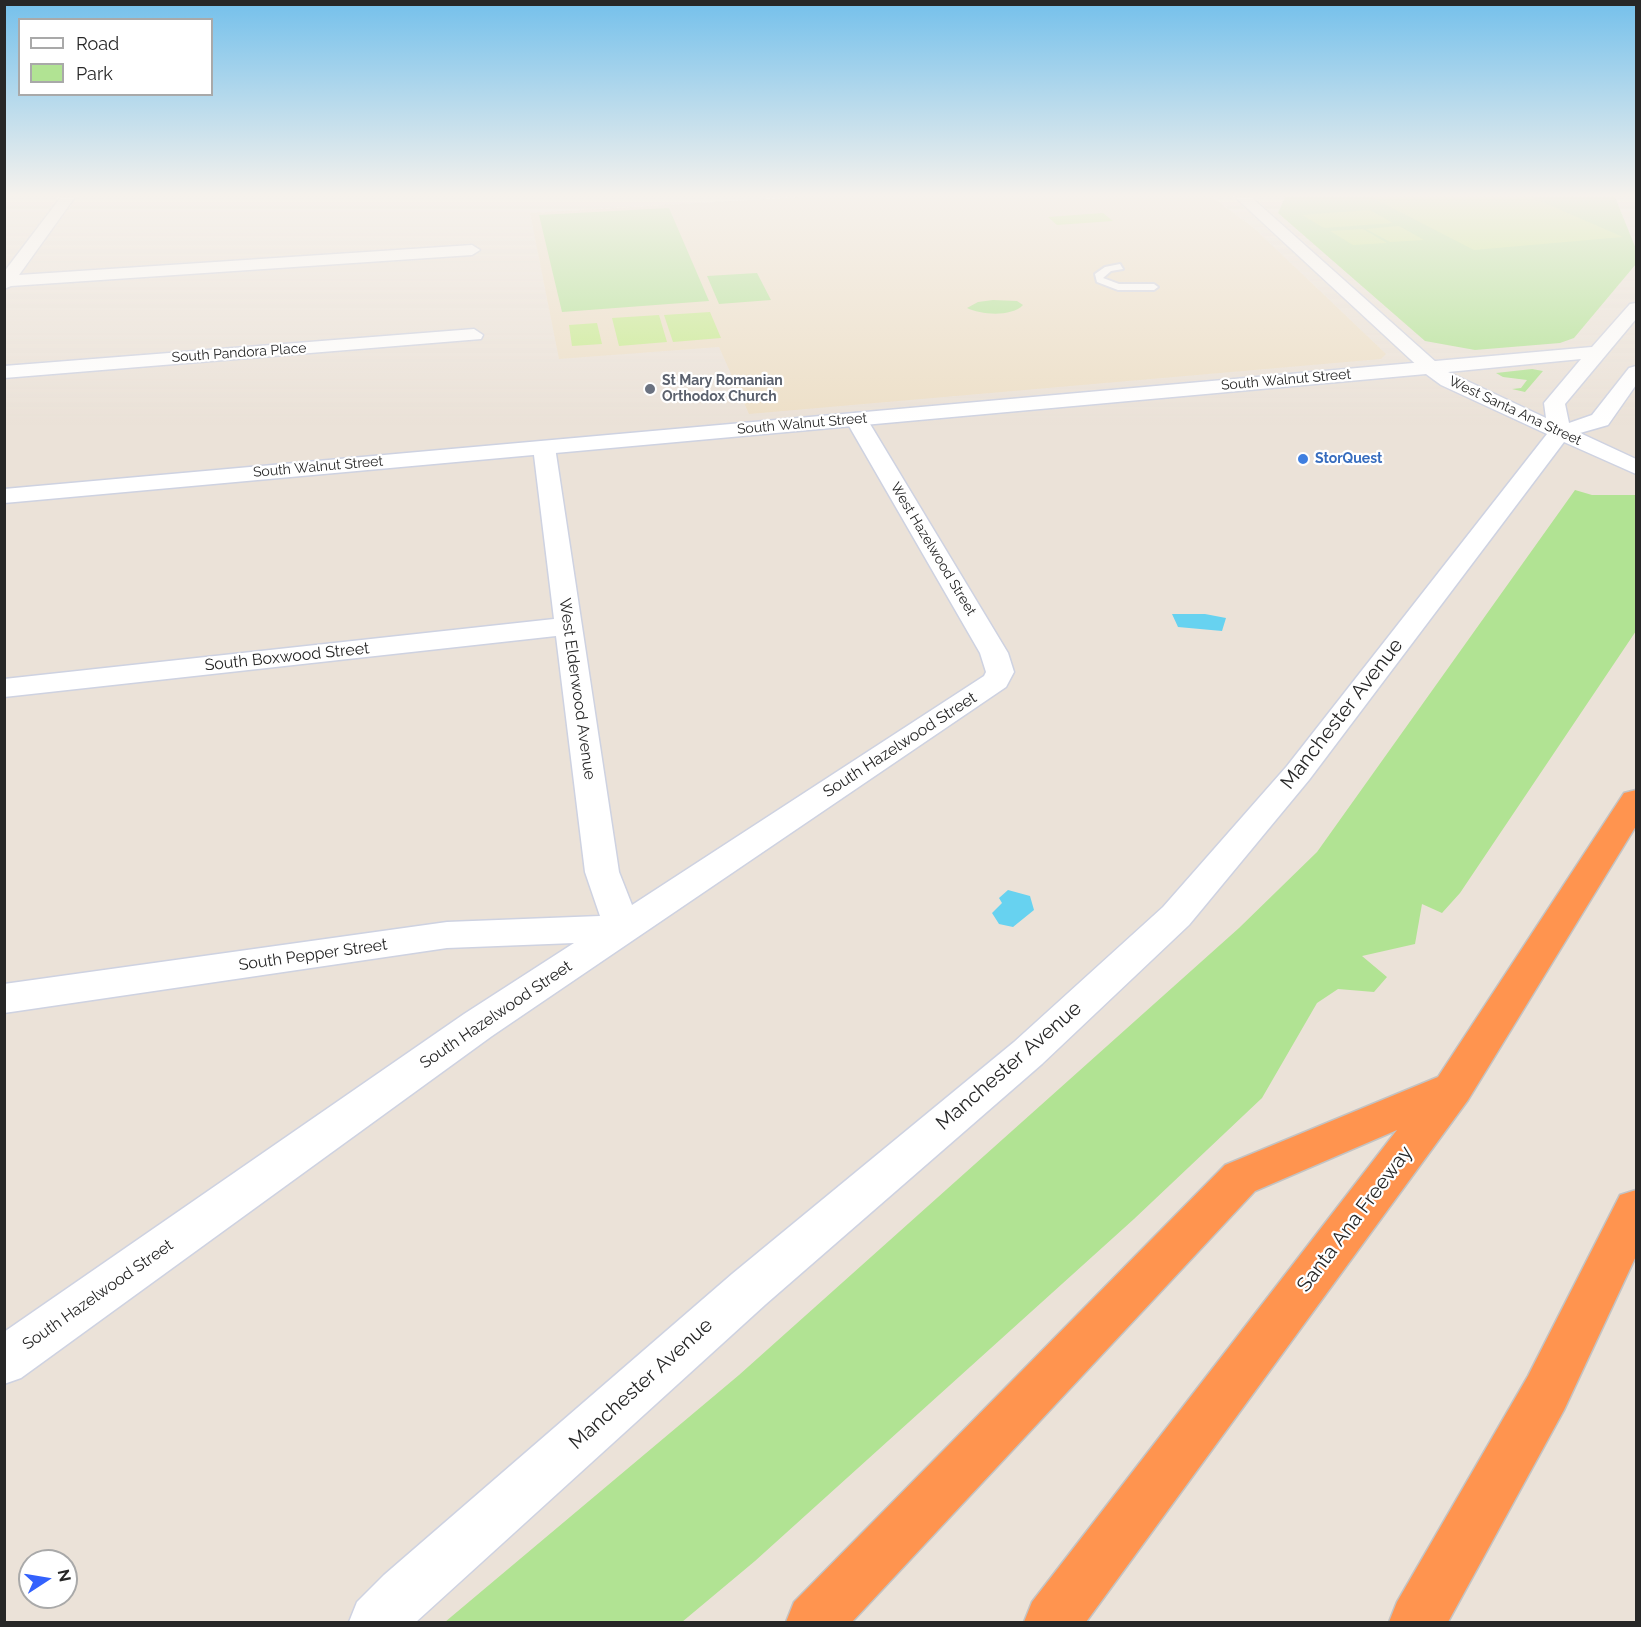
<!DOCTYPE html>
<style>
body{margin:0}
#map{position:relative;width:1641px;height:1627px;overflow:hidden;background:#ebe2d8;font-family:Raleway,sans-serif}
canvas{display:block}
.frame{position:absolute;inset:0;border:6px solid #272727;pointer-events:none}
.legend{position:absolute;left:18px;top:18px;width:195px;height:78px;box-sizing:border-box;background:#fff;border:2px solid #a9a9a9;margin:0;padding:8px 10px;list-style:none;font-size:18px;color:#272727}
.legend li{display:flex;align-items:center;gap:12px;height:30px}
.legend b{width:30px;border:2px solid #a9a9a9}
.north{position:absolute;left:18px;top:1549px;width:60px;height:60px;box-sizing:border-box;background:#fff;border:2px solid #a9a9a9;border-radius:50%;rotate:78deg;font-size:16px;font-weight:700;line-height:24px;text-align:center;color:#272727}
.north::after{content:'';display:block;margin:auto;width:21px;height:27px;background:#3361fd;clip-path:polygon(50% 0,100% 100%,50% 72%,0 100%)}
</style>
<div id="map">
<canvas width="1641" height="1627"></canvas>
<div class="frame"></div>
<ul class="legend">
<li><b style="height:8px;background:#fff"></b>Road</li>
<li><b style="height:16px;background:#b1e393"></b>Park</li>
</ul>
<div class="north">N</div>
</div>
<script>
const c = document.querySelector('canvas').getContext('2d');
c.lineJoin = 'round';
function paint(path, color) { c.fillStyle = color; c.fill(path, 'evenodd'); }
function trace(path, color, width, dash) { c.strokeStyle = color; c.lineWidth = width; c.lineCap = dash ? 'butt' : 'round'; c.setLineDash(dash || []); c.stroke(path); }
function write(font, color, halo, rows, align = 'center') {
  c.font = font + ' Raleway,sans-serif'; c.lineWidth = 4.5; c.setLineDash([]); c.textBaseline = 'middle'; c.strokeStyle = halo; c.fillStyle = color; for (const [text, x, y, turn = 0] of rows) {
    c.save(); c.translate(x, y); c.rotate((+turn || 0) * Math.PI / 180); c.textAlign = isNaN(turn) ? turn : align; if (halo) c.strokeText(text, 0, 0); c.fillText(text, 0, 0); c.restore();
  }
}
paint(new Path2D(`
 M799,197H1212L1254,228L1386,354L1381,359L749,414L719,347L559,359L530,213Z`), '#eddfc7');
paint(new Path2D(`
 M1285,197H1615L1636,249V264L1574,338L1560,343L1475,350L1425,341L1278,213Z
 M669,208L709,301L562,312L539,215Z
 M757,273L771,300L719,304L707,276Z
 M993,300L1017,301L1023,305C1012,317 981,315 967,308L978,302Z
 M1532,369L1543,371L1525,392L1512,389L1521,388L1527,380L1503,377L1496,373Z
 M1575,490L1592,495H1636V631L1460,893L1442,913L1422,904L1415,944L1362,956L1387,977L1374,992L1338,989L1317,1003L1262,1098L1134,1219L755,1561L682,1622H445L739,1375L1239,928L1317,852Z`), '#b1e393');
paint(new Path2D(`
 M1371,197H1531L1623,237L1474,250Z
 M1370,210L1393,223L1324,228L1302,215Z
 M1103,213L1113,221L1057,225L1048,217Z
 M1399,226L1424,240L1390,242L1366,229Z
 M1363,229L1387,243L1353,245L1330,231Z
 M710,312L721,338L673,342L664,315Z
 M659,315L667,342L619,346L612,318Z
 M597,323L602,344L572,346L569,325Z`), '#c7eb8e');
paint(new Path2D(`
 M1172,614H1205L1226,618L1222,631L1178,627Z
 M1008,890L1030,896L1034,910L1013,927L999,924L992,913L1002,903L999,898Z`), '#67d2f0');
const lane = new Path2D(`
 M1120,264L1123,269L1111,271L1103,278L1119,284H1154L1158,287L1154,290H1118L1097,282L1095,274L1105,267Z`);
const street = new Path2D(`
 M61,197H75L19,275L472,245L480,250L472,255L11,286L4,289V272Z
 M1235,197H1251L1437,363L1440,367L1437,371H1423Z
 M474,329L483,335L481,339L4,378V366Z
 M856,413L864,414L867,419L1008,653L1014,672L1006,687L492,1036L21,1378L4,1384V1332L464,1014L574,943L447,948L4,1013V984L447,922L600,916L585,872L556,636L4,697V679L554,619L533,447L536,442H552L555,447L619,872L632,905L984,676L986,672L980,653L845,419L848,414Z`);
const secondary = new Path2D(`
 M1636,303V319L1565,404L1569,423L1592,415L1629,368L1636,366V385L1608,425L1580,433L1636,459V474L1564,442L1309,780L1189,925L1042,1064L766,1304L416,1622H349L357,1602L384,1575L732,1274L1014,1042L1163,907L1287,766L1547,434L1441,385L1426,374L4,503V489L1592,347L1630,304ZM1581,359L1544,403L1546,418L1448,372Z`);
const highway = new Path2D(`
 M1636,790V826L1468,1100L1086,1622H1024L1032,1602L1397,1130L1255,1191L852,1622H786L794,1602L1225,1165L1438,1077L1624,793Z
 M1636,1190V1256L1564,1410L1448,1622H1389L1397,1602L1528,1376L1620,1195Z`);
trace(lane, '#ced2e1', 4);
trace(street, '#ced2e1', 3);
trace(secondary, '#ced2e1', 3);
trace(highway, '#c3c3c3', 3);
paint(lane, '#fff');
paint(street, '#fff');
paint(secondary, '#fff');
paint(highway, '#ff944f');
const sky = c.createLinearGradient(0, 0, 0, 425);
sky.addColorStop(0, '#74c0eb');
sky.addColorStop(0.46, '#f6f2ed');
sky.addColorStop(1, '#f6f2ed00');
c.fillStyle = sky;
c.fillRect(0, 0, 1641, 425);
for (const [x, y, r, color] of [
 [650,389,6,"#6b7280"],
 [1303,459,6,"#3f7fe0"]
]) { const dot = new Path2D(); dot.arc(x, y, r, 0, 2 * Math.PI); c.fillStyle = color; c.fill(dot); trace(dot, '#fff', 2); }
write('14px', '#272727', '#fff', [
 ["South Pandora Place",239,353,-4],
 ["South Walnut Street",1286,380,-5],
 ["West Santa Ana Street",1515,411,25],
 ["South Walnut Street",802,424,-5],
 ["South Walnut Street",318,467,-5],
 ["West Hazelwood Street",933,549,59]
]);
write('bold 14px', '#5b616d', '#fff', [
 ["St Mary Romanian",662,381],
 ["Orthodox Church",662,397]
], 'left');
write('bold 14px', '#366cbe', '#fff', [
 ["StorQuest",1315,459]
], 'left');
write('16px', '#272727', '#fff', [
 ["South Boxwood Street",287,657,-6],
 ["West Elderwood Avenue",577,689,82],
 ["South Hazelwood Street",900,745,-33],
 ["South Pepper Street",313,955,-8],
 ["South Hazelwood Street",496,1015,-34],
 ["South Hazelwood Street",98,1295,-35]
]);
write('20px', '#272727', '#fff', [
 ["Manchester Avenue",1342,714,-52],
 ["Manchester Avenue",1009,1066,-41],
 ["Santa Ana Freeway",1355,1219,-53],
 ["Manchester Avenue",641,1384,-42]
]);
</script>
